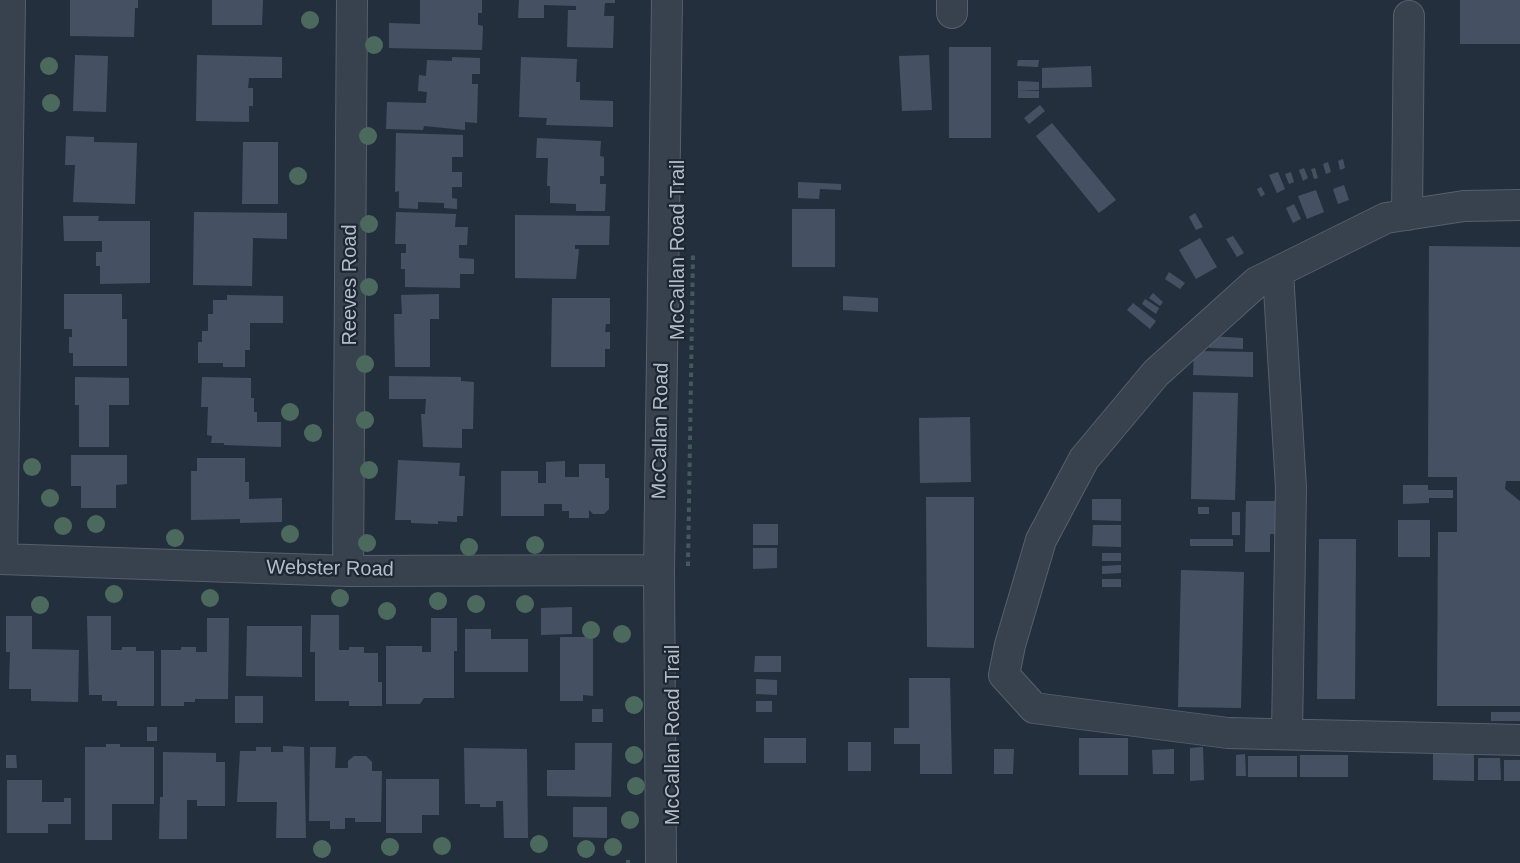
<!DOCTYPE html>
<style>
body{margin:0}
canvas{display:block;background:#242f3e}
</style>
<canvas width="1520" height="863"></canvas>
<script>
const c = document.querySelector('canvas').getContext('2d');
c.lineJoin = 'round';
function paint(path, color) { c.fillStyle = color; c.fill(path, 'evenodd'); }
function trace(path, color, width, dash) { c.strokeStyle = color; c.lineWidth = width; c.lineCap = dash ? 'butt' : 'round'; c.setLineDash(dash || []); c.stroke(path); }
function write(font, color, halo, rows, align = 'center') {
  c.font = font + ' Helvetica,sans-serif'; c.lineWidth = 4.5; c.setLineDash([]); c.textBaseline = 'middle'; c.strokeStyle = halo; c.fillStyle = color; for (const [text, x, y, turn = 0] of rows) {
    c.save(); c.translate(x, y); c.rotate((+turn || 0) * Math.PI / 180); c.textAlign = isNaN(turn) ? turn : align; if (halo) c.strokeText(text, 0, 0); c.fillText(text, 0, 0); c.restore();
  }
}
paint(new Path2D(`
 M70,0H138V8H135L134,37L70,36Z
 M212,0H263L262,25H212Z
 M420,0H482V13H478V25L483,26L482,50L389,48V23L420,24Z
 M519,0H615V3H605L604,16H614L613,48L567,47L568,10H576V6L544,5V18H518Z
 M1460,0H1520V44H1460Z
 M949,47H991V138H949Z
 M75,55L108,56L106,112L73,111Z
 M197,55L282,57V78H249L248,88H253V106H249V122L196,121Z
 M929,55L932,110L902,111L899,56Z
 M452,57L480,58V74H472V84H478L477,123L465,122V130L424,126L423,130L386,129L387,102L426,103L427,92L418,91L419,75L426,76L427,60L452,61Z
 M521,57L577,59L576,82H580V100L613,101V127L546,125L547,118L519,117Z
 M1018,60H1039L1038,67L1017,66Z
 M1091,66L1092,87L1042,88V68Z
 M1018,81L1039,82V90H1018Z
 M1018,90L1039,91V98H1018Z
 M1040,105L1045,111L1029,124L1024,118Z
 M1052,123L1116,200L1099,213L1036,136Z
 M396,133L463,135V157H452V172H462V187H452V198L457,199V209L444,208V203L418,202V209L399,208V191L395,192Z
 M66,136L94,137V142L137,143L135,204L73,202L75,165H65Z
 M537,138L601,141L600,156L604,157V176H600V184H606L605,211H576V204L550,203V186H547L548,158H536Z
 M243,142H278V204H242Z
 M1343,159L1345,168L1340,170L1338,161Z
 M1328,162L1331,172L1326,174L1323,164Z
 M1304,168L1308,178L1303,181L1299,170Z
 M1315,168L1318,178L1314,179L1311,169Z
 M1278,172L1285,189L1277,193L1269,175Z
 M1291,172L1294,182L1289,184L1285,174Z
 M798,182L841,184V190L820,189L819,199L798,198Z
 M1344,185L1349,200L1338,204L1333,189Z
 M1261,187L1265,194L1261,197L1257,189Z
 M1316,190L1324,212L1307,219L1298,196Z
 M1294,204L1301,219L1293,223L1286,208Z
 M792,209H835V267H792Z
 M194,212L287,213V239L253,238L252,286L193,285Z
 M396,212L456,214L455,227H468L467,245H459V258L474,259V274H460V288L405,287V269H401V253H406V244H395Z
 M1195,213L1203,227L1196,230L1189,217Z
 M515,215L610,216L609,245H575V249H579L576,279L515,278Z
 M63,216H99L98,221H150V283L100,284V266H96V252H102V241H64Z
 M1233,236L1244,253L1237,257L1226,239Z
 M1200,238L1217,267L1196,279L1179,250Z
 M1429,246L1520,247V481H1506L1505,489L1520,501V706H1437L1438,532H1457V477H1428Z
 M1169,272L1185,283L1180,289L1165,279Z
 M1153,293L1163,302L1160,306L1149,298Z
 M64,294H122V319H127V366H73V353H69V337H72V329H64Z
 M439,294V319H430V367H395L394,314H402L401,295Z
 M227,295L283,296V323H250V350H245V367H223V363H198V342H202V331H208V314H213V300H227Z
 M843,296L878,298V312L843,310Z
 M552,298H610V324H606L605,332H610V349H605V367H551Z
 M1145,299L1159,308L1156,314L1142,304Z
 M1133,303L1156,321L1150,329L1127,310Z
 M1209,336L1243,338V349L1209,348Z
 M1194,351L1253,352V377L1193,375Z
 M389,376L461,377V381L474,382L473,429H462V448L423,447L421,414H425L426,399H389Z
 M75,377L129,378V405H109V447H79V405H75Z
 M202,377L251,378V398H254V412H257V422H281V447L224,445V443H211L212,436L207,435L208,407H201Z
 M1193,392L1238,393L1235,500L1191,499Z
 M970,417L971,482L920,483L919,418Z
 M71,455H127V484L116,485V508H81V486H71Z
 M197,458H245V482H249V499L282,498V522L240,523V519L191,520V471H197Z
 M398,460L460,463L459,476H465L463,516H457V522L438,521V524L411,523V520H395Z
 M565,461V477H579V464H605V478H609V509L604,514H593L589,510V518H569V511H562V504H544V516H501V471H538V483H546V462Z
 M1403,485H1428V490H1453V498H1429V503L1403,504Z
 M926,497H974V648L927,647Z
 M1092,499H1121V521L1092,520Z
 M1246,501H1277V534H1270V552H1245Z
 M1198,507H1209V514H1198Z
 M1232,512H1240V535H1232Z
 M1398,520H1430V557H1398Z
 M753,524H778V545H753Z
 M1093,525H1121V547L1092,546Z
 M1190,539H1233V546H1190Z
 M1319,539H1356L1355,699H1317Z
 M753,548H777V568L753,569Z
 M1102,553H1121V561H1102Z
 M1121,565V573L1102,574V566Z
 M1181,570L1244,572L1241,708L1178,707Z
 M1102,579H1121V587H1102Z
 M572,607V634L541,635V608Z
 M311,615H339V650H349V647H364V653H378V682H382V706H349V701H315V652H310Z
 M6,616H32V649L79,650L78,702L31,701V689H9L10,652H6Z
 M87,616H111V650H122V647H136V651H154V706H117V701H102V695H89Z
 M207,618H229L228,699H195V702H184V706H161V650H181V647H196V652H207Z
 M431,618H457V651H454V698H424L420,704H386V646H422V652H431Z
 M247,626H302V677L246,676Z
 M465,629H491V639H528V672H465Z
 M560,637H593V696L583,695V701H560Z
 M755,656H781V672H754Z
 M909,678H950L952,774H920V744H894V728H909Z
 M756,679L777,680V695L756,694Z
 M235,696H263V723H235Z
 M756,701H772V712H756Z
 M592,709H603V722H592Z
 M1491,712H1520V721H1491Z
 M147,727H157V741H147Z
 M764,738H806V763H764Z
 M1079,738H1128V775H1079Z
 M848,742H871V771H848Z
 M575,743H612L611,797L547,796V770H575Z
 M106,744H120V747H154V804H112V840H85V747H106Z
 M283,746L304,747L306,838H276L277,802H237L240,751H256V747H271V752H283Z
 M310,747H336L335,768H348V761L354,756H366L372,762V771H382L381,822H355V818H345V829H330V821H309Z
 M1203,747L1204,780L1190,781V748Z
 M464,748L527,749L528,838H504L503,801H496V807H480V804H465Z
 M994,749H1014L1013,774H994Z
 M1174,749V774H1153L1152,750Z
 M1433,751H1474V781L1433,780Z
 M163,752L216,753V762H225V806H197V800H187V839H159L160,797H163Z
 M1245,754L1246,776H1236V755Z
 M6,755H16L17,768H6Z
 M1300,755H1348V777H1300Z
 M1248,756H1297V777H1248Z
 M1478,758H1500L1501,780H1478Z
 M1504,760H1520V781H1504Z
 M386,779H439V815H422V833H386Z
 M7,780H42V802H64V798H71V824H48V833H7Z
 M573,807H607V838L573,837Z`), '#455162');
const minor = new Path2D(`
 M952,0V13
 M1520,205L1464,206L1386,218L1257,282L1156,373L1084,459L1041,540L1010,645L1004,675L1034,708L1228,733L1520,740
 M1407,215L1409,16
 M1278,272L1291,488L1287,734
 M0,559L348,571L659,570
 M2,559L10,0
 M348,571L352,0
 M661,863L659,570L667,0`);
trace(minor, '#565f6c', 32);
trace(new Path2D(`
 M688,566L693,253
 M628,860V863`), '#44595c', 4, [4.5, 4.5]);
trace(minor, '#38414e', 30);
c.fillStyle = '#4b6a5d';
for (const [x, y] of [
 [310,20],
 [374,45],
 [49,66],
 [51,103],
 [368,136],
 [298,176],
 [369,224],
 [369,287],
 [365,364],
 [290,412],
 [365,420],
 [313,433],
 [32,467],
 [369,470],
 [50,498],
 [96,524],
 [63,526],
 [290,534],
 [175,538],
 [367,543],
 [535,545],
 [469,547],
 [114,594],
 [210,598],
 [340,598],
 [438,601],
 [476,604],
 [525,604],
 [40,605],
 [387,611],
 [591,630],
 [622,634],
 [634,705],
 [634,755],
 [636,786],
 [630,820],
 [539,844],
 [442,846],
 [390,847],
 [613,847],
 [322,849],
 [586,849]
]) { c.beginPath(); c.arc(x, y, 9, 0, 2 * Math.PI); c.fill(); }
write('20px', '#b4bcc9', '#1d2633', [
 ["McCallan Road Trail",678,250,-90],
 ["Reeves Road",350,285,-90],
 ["McCallan Road",661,431,-89],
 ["Webster Road",330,569,1],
 ["McCallan Road Trail",673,735,-90]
]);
</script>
